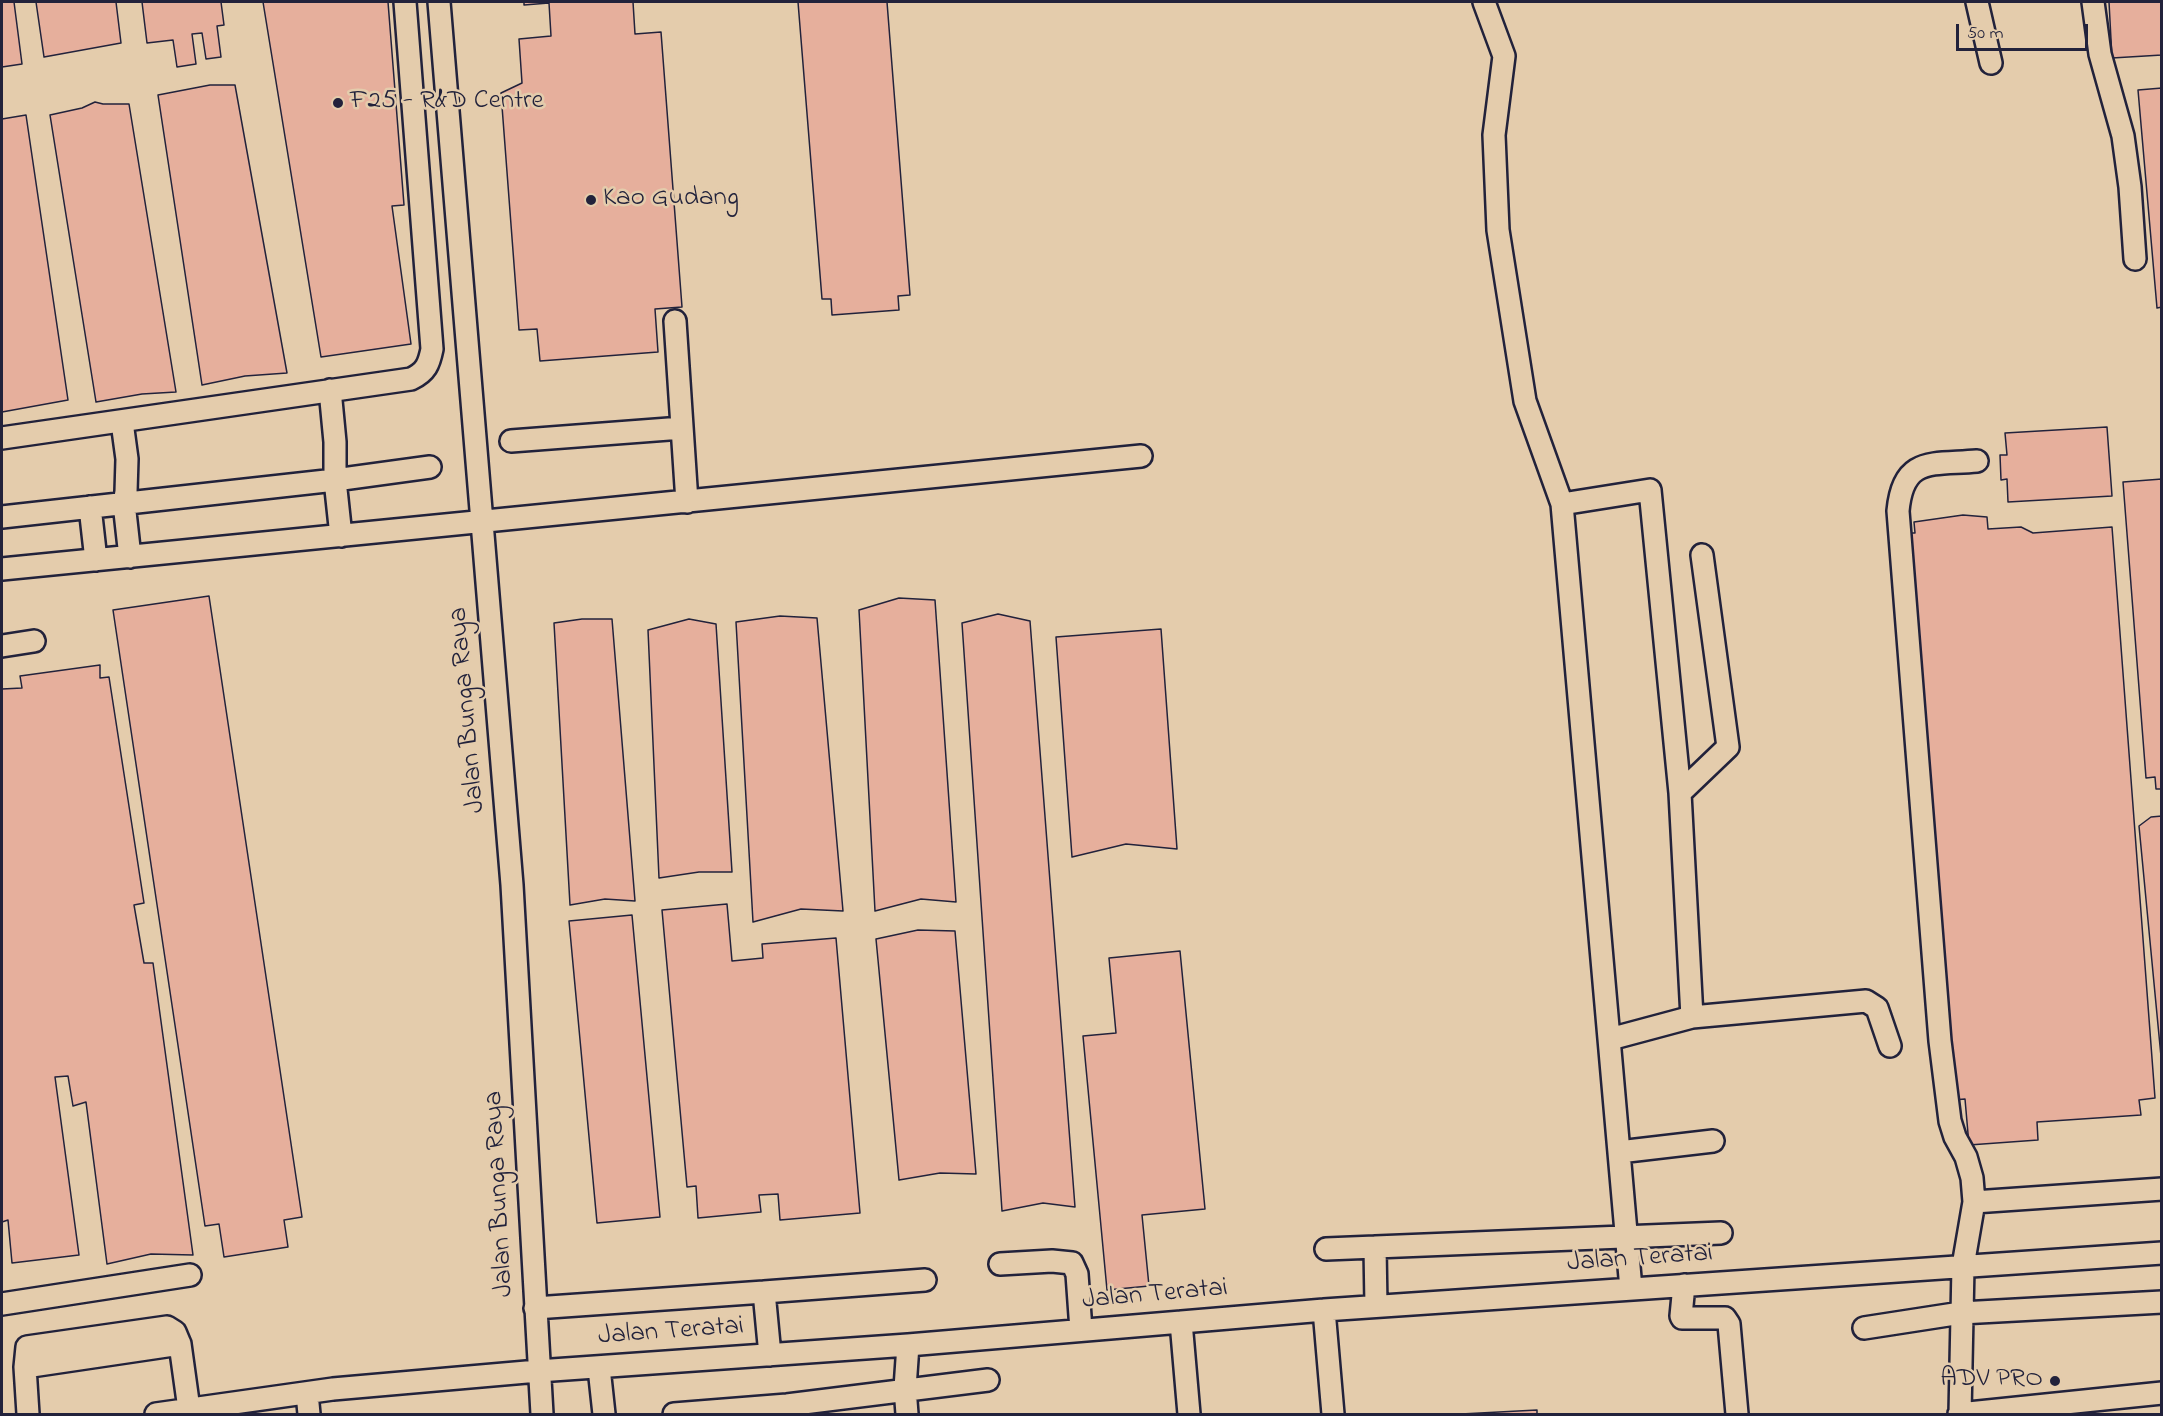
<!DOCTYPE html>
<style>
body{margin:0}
#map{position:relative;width:2163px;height:1416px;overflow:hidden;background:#e4ccac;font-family:"Indie Flower",sans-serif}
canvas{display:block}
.frame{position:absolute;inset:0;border:3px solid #22223b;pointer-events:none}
.scale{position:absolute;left:1956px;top:24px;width:132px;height:27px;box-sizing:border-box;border:3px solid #22223b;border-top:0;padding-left:8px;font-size:18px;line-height:21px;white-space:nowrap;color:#22223b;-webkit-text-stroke:4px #e4ccac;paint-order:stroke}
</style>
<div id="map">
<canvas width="2163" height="1416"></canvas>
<div class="frame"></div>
<div class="scale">50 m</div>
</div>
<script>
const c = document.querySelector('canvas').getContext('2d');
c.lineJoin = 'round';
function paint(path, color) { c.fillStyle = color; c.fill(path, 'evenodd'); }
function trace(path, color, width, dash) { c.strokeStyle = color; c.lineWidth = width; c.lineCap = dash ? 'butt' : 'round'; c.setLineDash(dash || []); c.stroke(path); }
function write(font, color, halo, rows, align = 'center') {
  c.font = font + ' "Indie Flower",sans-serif'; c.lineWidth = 5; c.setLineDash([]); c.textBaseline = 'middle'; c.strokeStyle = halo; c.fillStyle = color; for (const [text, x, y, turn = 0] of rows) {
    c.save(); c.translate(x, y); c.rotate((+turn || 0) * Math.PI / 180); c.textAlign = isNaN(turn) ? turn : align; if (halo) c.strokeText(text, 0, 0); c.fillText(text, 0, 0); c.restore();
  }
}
const building = new Path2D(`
 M2,2H14L22,64L2,67Z
 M36,2H116L121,43L44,57Z
 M142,2H221L224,25L217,26L221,57L206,59L202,33L192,34L196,64L177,67L173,40L147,43Z
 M263,2H388L404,205L392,206L411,344L321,357Z
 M524,2H633L635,34L661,32L682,307L655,309L658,352L540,361L537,329L519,330L501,93L522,83L519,39L551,36L549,3L524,5Z
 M798,2H887L910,295L898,296L899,310L832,315L831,299H822Z
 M2109,2H2162V55L2112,58Z
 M210,85H235L287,373L245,376L202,385L158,95Z
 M2162,88V307L2157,308L2138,90Z
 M95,102L103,104H129L176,392L142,394L96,402L50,115L82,108Z
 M26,115L68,400L2,412V119Z
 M2107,427L2112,496L2008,502L2007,479L2001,480L2000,455H2007L2005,433Z
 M2162,479V789H2156L2155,777L2146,778L2123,482Z
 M1963,515L1987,517L1988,529L2021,527L2033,533L2112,527L2155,1098L2139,1100L2141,1115L2037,1122L2038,1140L1969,1145L1965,1099L1953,1100L1910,533H1915L1914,522Z
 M209,596L302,1217L284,1220L288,1247L224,1257L219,1224L205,1226L113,610Z
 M899,598L935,600L956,902L921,899L875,911L859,610Z
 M998,614L1030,621L1075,1207L1043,1203L1002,1211L962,623Z
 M780,616L817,618L843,911L801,909L753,922L736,622Z
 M582,619H612L635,901L605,899L570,905L554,623Z
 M689,619L716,624L732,872H699L659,878L648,630Z
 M1161,629L1177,849L1126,844L1072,857L1056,637Z
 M100,665V678L109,677L144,903L134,905L144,963H153L193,1255L151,1254L107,1264L86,1102L73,1106L68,1076L55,1077L79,1255L12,1263L8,1220L2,1222V689L22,688L20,676Z
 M2162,816V1067L2139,826L2151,817Z
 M727,904L732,961L763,958L762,944L836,938L860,1213L780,1220L778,1194L759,1195L761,1212L698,1218L696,1186L687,1187L662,910Z
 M632,915L660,1217L597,1223L569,921Z
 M918,930L955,931L976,1174L940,1173L899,1180L876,939Z
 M1180,951L1205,1209L1142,1215L1149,1286L1107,1290L1083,1036L1116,1033L1109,958Z
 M1537,1410V1414H1461Z`);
paint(building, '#e6af9c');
trace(building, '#22223b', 1.5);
const minor = new Path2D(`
 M439,2L512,885L542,1414
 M1484,2L1504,56L1494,135L1498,230L1525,401L1562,504L1631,1289
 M1977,2L1991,63
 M2093,2L2100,54L2123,136L2130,187L2135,259
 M675,321L687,502
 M330,390L335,442V480L430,467
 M122,422L127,459L126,492L124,503L130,557
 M2,438L411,379C426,372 429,364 432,349L405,2
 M511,441L682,428
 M1562,504L1650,490L1680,793
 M90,507L96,560
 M2,517L335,480L341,536
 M2,569L1141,456
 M2,646L34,641
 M1692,1017L1866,1001L1877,1008L1890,1046
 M1610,1039L1692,1017L1680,793L1728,747L1702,555
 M1619,1152L1713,1141
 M1974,1202L1972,1178L1966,1157L1955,1137L1950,1121L1940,1041L1898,511C1903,456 1932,465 1977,461
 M1375,1247L1376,1306
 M1326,1249L1721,1233
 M1000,1264L1052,1261L1072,1263L1077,1274L1081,1330
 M1684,1285L1681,1316L1682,1318H1725L1729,1324L1737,1414
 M764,1292L925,1280
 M2,1304L190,1275
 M535,1308L764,1292L770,1355
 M1324,1310L1333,1414
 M1181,1322L1189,1414
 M1864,1328L1961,1313L2162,1302
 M25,1367L180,1344
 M599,1368L604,1414
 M307,1393L309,1414
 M28,1414L25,1367L27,1347L167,1327L175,1332L180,1344L189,1409
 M156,1414L333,1389L538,1371L908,1345L1324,1310L2162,1253
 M674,1414L787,1405L988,1380
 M907,1414L905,1388L908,1345
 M1959,1414L2162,1393
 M1960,1414L1963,1266L1974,1202L2162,1189`);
trace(minor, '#22223b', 26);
trace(minor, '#e4ccac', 21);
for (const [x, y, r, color] of [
 [338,103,6,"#22223b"],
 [591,200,6,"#22223b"],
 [2055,1381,6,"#22223b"]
]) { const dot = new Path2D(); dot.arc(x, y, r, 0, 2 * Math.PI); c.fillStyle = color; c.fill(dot); trace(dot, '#e4ccac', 2); }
write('27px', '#22223b', '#e4ccac', [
 ["F25 - R&D Centre",350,103],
 ["Kao Gudang",603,200],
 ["ADV PRO",2043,1381,"right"]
], 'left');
write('27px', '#22223b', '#e4ccac', [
 ["Jalan Bunga Raya",469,710,-95],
 ["Jalan Bunga Raya",501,1194,-93],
 ["Jalan Teratai",1640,1260,-4],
 ["Jalan Teratai",1155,1296,-5],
 ["Jalan Teratai",671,1333,-4]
]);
</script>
